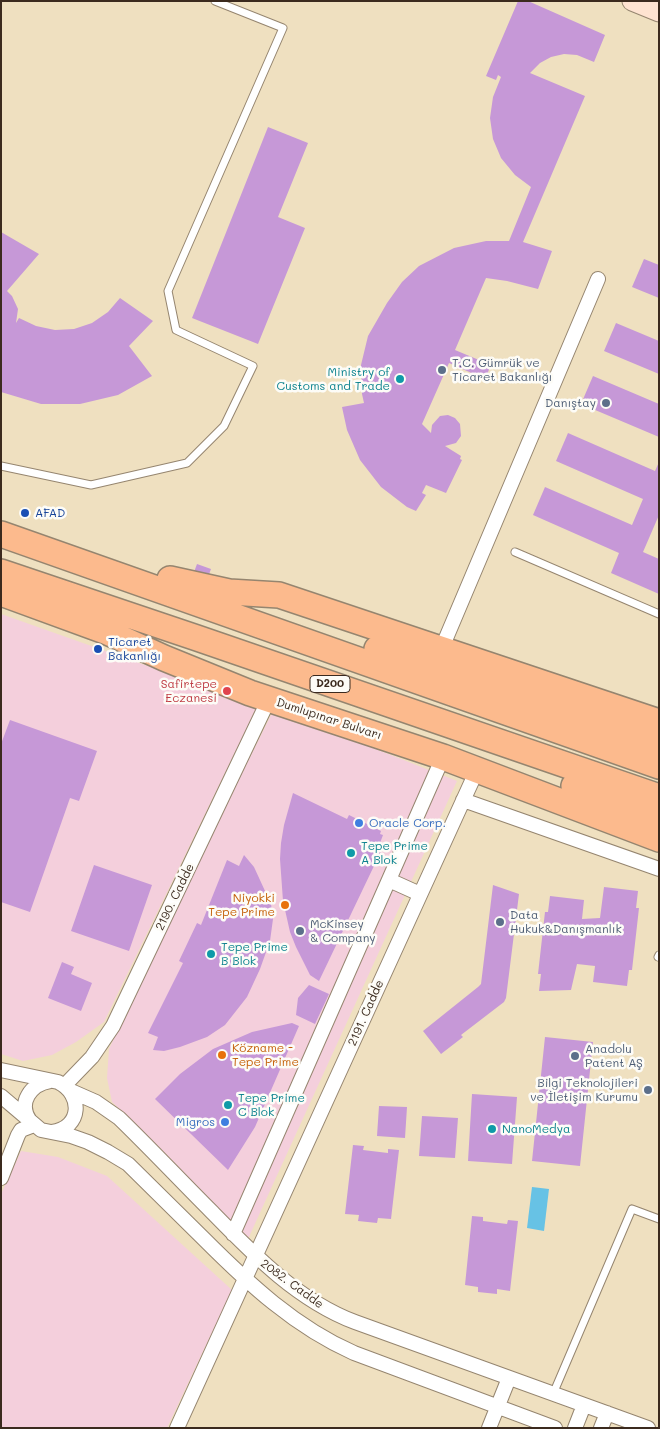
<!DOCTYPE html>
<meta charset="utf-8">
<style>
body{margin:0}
#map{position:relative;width:660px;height:1429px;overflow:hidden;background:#efe0c0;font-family:Mali,sans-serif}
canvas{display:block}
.frame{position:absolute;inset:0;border:2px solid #3b2a1e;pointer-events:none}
</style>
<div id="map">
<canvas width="660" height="1429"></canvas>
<div class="frame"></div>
</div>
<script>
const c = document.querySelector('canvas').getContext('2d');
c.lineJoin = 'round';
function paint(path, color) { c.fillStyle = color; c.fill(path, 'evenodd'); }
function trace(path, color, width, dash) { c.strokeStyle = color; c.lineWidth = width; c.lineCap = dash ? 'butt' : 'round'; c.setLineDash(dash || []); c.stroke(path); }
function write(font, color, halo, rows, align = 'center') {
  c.font = font + ' Mali,sans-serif'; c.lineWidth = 5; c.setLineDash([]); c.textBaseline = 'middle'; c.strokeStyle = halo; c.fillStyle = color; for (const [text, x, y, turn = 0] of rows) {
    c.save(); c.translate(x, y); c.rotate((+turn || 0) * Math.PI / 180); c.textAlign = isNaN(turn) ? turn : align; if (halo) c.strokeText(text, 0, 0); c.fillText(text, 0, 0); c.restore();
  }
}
paint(new Path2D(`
 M1,614L258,705L104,1022L76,1042L52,1055L23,1061L1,1054Z
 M274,709L457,781L248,1239L163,1151L112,1102L107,1078L109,1049L195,867Z
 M21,1151L58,1157L107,1176L232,1290L167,1428H1V1194Z`), '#f4cfdc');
paint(new Path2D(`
 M532,1187L549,1189L544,1231L527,1228Z`), '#67c2e5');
paint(new Path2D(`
 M518,1H528L605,35L594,62L577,55L564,54L551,57L540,63L530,73L585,96L523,242L552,251L538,289L507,281L486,278L455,350L491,365L485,379L449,363L422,424L431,433L432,425L440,416L448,415L455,418L460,424L461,436L456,443L445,446L461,456L460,459L462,460L446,493L426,485L422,493L426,495L416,511L407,507L381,487L360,460L347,430L342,407L364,403L362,394L361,365L368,336L387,303L402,282L419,266L454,248L486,241H509L531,187L515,175L501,158L493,139L490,118L493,97L501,77L498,75L496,80L486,76Z
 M268,127L308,143L278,217L305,228L258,344L192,318Z
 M1,232L39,254L7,291L12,296L18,309L16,323L19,318L36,326L55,330L74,329L92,323L108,312L120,298L153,321L129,346L152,376L118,395L80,404H41L1,392Z
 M644,259L659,265V298L632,287Z
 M616,323L659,341V374L604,351Z
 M593,376L659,404V437L581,404Z
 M568,433L655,471L659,462V515L643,552L659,559V594L611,573L619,553L533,515L545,487L632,525L643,499L556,461Z
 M197,564L211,569L208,577L194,572Z
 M10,720L97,751L79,801L70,798L30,912L1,902V744Z
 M293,793L347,819L349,815L381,831L380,834L383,835L380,843L384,845L319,981L310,975L296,947L290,932L283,901L280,859L281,843L284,825Z
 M244,855L254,867L271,904L273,919L270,941L260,969L247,997L225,1025L207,1037L180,1047L164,1051L153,1050L158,1037L148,1033L183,963L179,961L197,923L201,925L227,860L239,866Z
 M94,865L152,885L129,951L71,931Z
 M493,885L519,894L506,998L504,1002L461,1035L463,1037L441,1054L423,1031L478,987L481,984Z
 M604,887L638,891L636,908H639L632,970H629L627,986L593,982L595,966L577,964L571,990L539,991L541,974H538L545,912H548L550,896L584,900L582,919L600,918Z
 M62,962L74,967L71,974L92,983L81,1011L48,998Z
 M309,985L329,994L315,1024L296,1015L298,998Z
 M292,1023L299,1026L255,1127L228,1170L155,1099L180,1074L213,1049L252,1032Z
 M545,1037L593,1042L580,1166L532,1161Z
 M472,1094L517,1097L512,1164L468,1161Z
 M379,1106L407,1107L405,1138L377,1136Z
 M422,1116L458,1118L455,1158L419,1156Z
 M353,1145L364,1146L363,1150L388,1153V1149L399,1150L391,1219L378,1218L377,1223L358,1221L359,1215L345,1214Z
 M472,1216L483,1217V1221L507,1224L508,1220L518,1221L510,1291L497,1289V1294L478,1292V1287L465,1285Z`), '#c698d7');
const lane = new Path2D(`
 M1,466L91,485L187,463L224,426L253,366L176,330L168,291L283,28L215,1
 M515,552L659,614
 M658,957L659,955
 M553,1394L632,1209L659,1219`);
const street = new Path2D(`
 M441,650L598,279
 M463,800L659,869
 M389,880L420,894
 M1,1070L58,1082C83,1094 82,1128 52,1132
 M65,1085L92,1057L113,1026L269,699
 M71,1091L96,1102L119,1118C150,1148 180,1180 211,1211C253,1254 297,1300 355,1322L648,1428
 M1,1096L41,1130L71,1136L88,1142L108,1152L128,1164C153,1189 179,1214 204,1239C249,1284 295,1327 354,1353L555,1428
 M30,1121C17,1103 31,1084 50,1081
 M1,1178L18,1135L21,1130L34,1125
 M233,1234L443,757
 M177,1428L477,770
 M489,1428L509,1378
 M575,1428L584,1405
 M601,1428L607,1413`);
const secondary = new Path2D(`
 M632,1L659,12`);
const highway = new Path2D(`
 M1,534L659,766
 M1,572L197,638L659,797
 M170,579L229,592L279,595L659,722
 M1,593L105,631L164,658L250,693L443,757L659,839
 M377,649L659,744
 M574,786L659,817`);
trace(lane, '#95856f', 9);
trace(street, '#95856f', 16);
trace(secondary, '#95856f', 21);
trace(highway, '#95856f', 28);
trace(lane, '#fff', 7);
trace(street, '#fff', 14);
trace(secondary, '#fee3d1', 19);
trace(highway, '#fcba8d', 25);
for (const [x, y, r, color] of [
 [442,370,5,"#5c6f8a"],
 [400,379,5,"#0f9aa8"],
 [606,403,5,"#5c6f8a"],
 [25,513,5,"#1a4fb4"],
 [98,649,5,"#1a4fb4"],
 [227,691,5,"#e0444e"],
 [359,823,5,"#3f7fe0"],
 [351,853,5,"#0f9aa8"],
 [285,905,5,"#e8710a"],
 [500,922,5,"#5c6f8a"],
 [300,931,5,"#5c6f8a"],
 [211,954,5,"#0f9aa8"],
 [222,1055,5,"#e8710a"],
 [575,1056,5,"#5c6f8a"],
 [648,1090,5,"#5c6f8a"],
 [228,1105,5,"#0f9aa8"],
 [225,1122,5,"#3f7fe0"],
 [492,1129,5,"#0f9aa8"]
]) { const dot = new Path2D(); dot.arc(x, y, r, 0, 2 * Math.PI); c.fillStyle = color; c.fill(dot); trace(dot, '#fdfcf7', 2); }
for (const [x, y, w] of [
 [330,684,40]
]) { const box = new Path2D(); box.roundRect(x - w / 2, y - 8.5, w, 17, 4); c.fillStyle = '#fdfcf7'; c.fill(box); trace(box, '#3b2a1e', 1); }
write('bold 11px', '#3b2a1e', null, [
 ["D200",330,684]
]);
write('12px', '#4e5e75', '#fdfcf7', [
 ["T.C. Gümrük ve",452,363],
 ["Ticaret Bakanlığı",452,377],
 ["Danıştay",596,403,"right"],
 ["Data",510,915],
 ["Hukuk&Danışmanlık",510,929],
 ["McKinsey",310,924],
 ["& Company",310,938],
 ["Anadolu",585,1049],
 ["Patent AŞ",585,1063],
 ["Bilgi Teknolojileri",638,1083,"right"],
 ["ve İletişim Kurumu",638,1097,"right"]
], 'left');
write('12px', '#0d838f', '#fdfcf7', [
 ["Ministry of",390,372,"right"],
 ["Customs and Trade",390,386,"right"],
 ["Tepe Prime",361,846],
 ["A Blok",361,860],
 ["Tepe Prime",221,947],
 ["B Blok",221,961],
 ["Tepe Prime",238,1098],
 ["C Blok",238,1112],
 ["NanoMedya",502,1129]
], 'left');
write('12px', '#164399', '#fdfcf7', [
 ["AFAD",35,513],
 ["Ticaret",108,642],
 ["Bakanlığı",108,656]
], 'left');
write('12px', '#be3a42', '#fdfcf7', [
 ["Safirtepe",217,684],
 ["Eczanesi",217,698]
], 'right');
write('12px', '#3b2a1e', '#fdfcf7', [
 ["Dumlupınar Bulvarı",329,719,18],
 ["2190. Cadde",175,897,-64],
 ["2191. Cadde",366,1013,-66],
 ["2082. Cadde",292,1284,36]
]);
write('12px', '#366cbe', '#fdfcf7', [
 ["Oracle Corp.",369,823],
 ["Migros",215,1122,"right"]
], 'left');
write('12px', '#c56008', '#fdfcf7', [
 ["Niyokki",275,898],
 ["Tepe Prime",275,912],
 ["Közname -",232,1048,"left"],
 ["Tepe Prime",232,1062,"left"]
], 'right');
</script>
